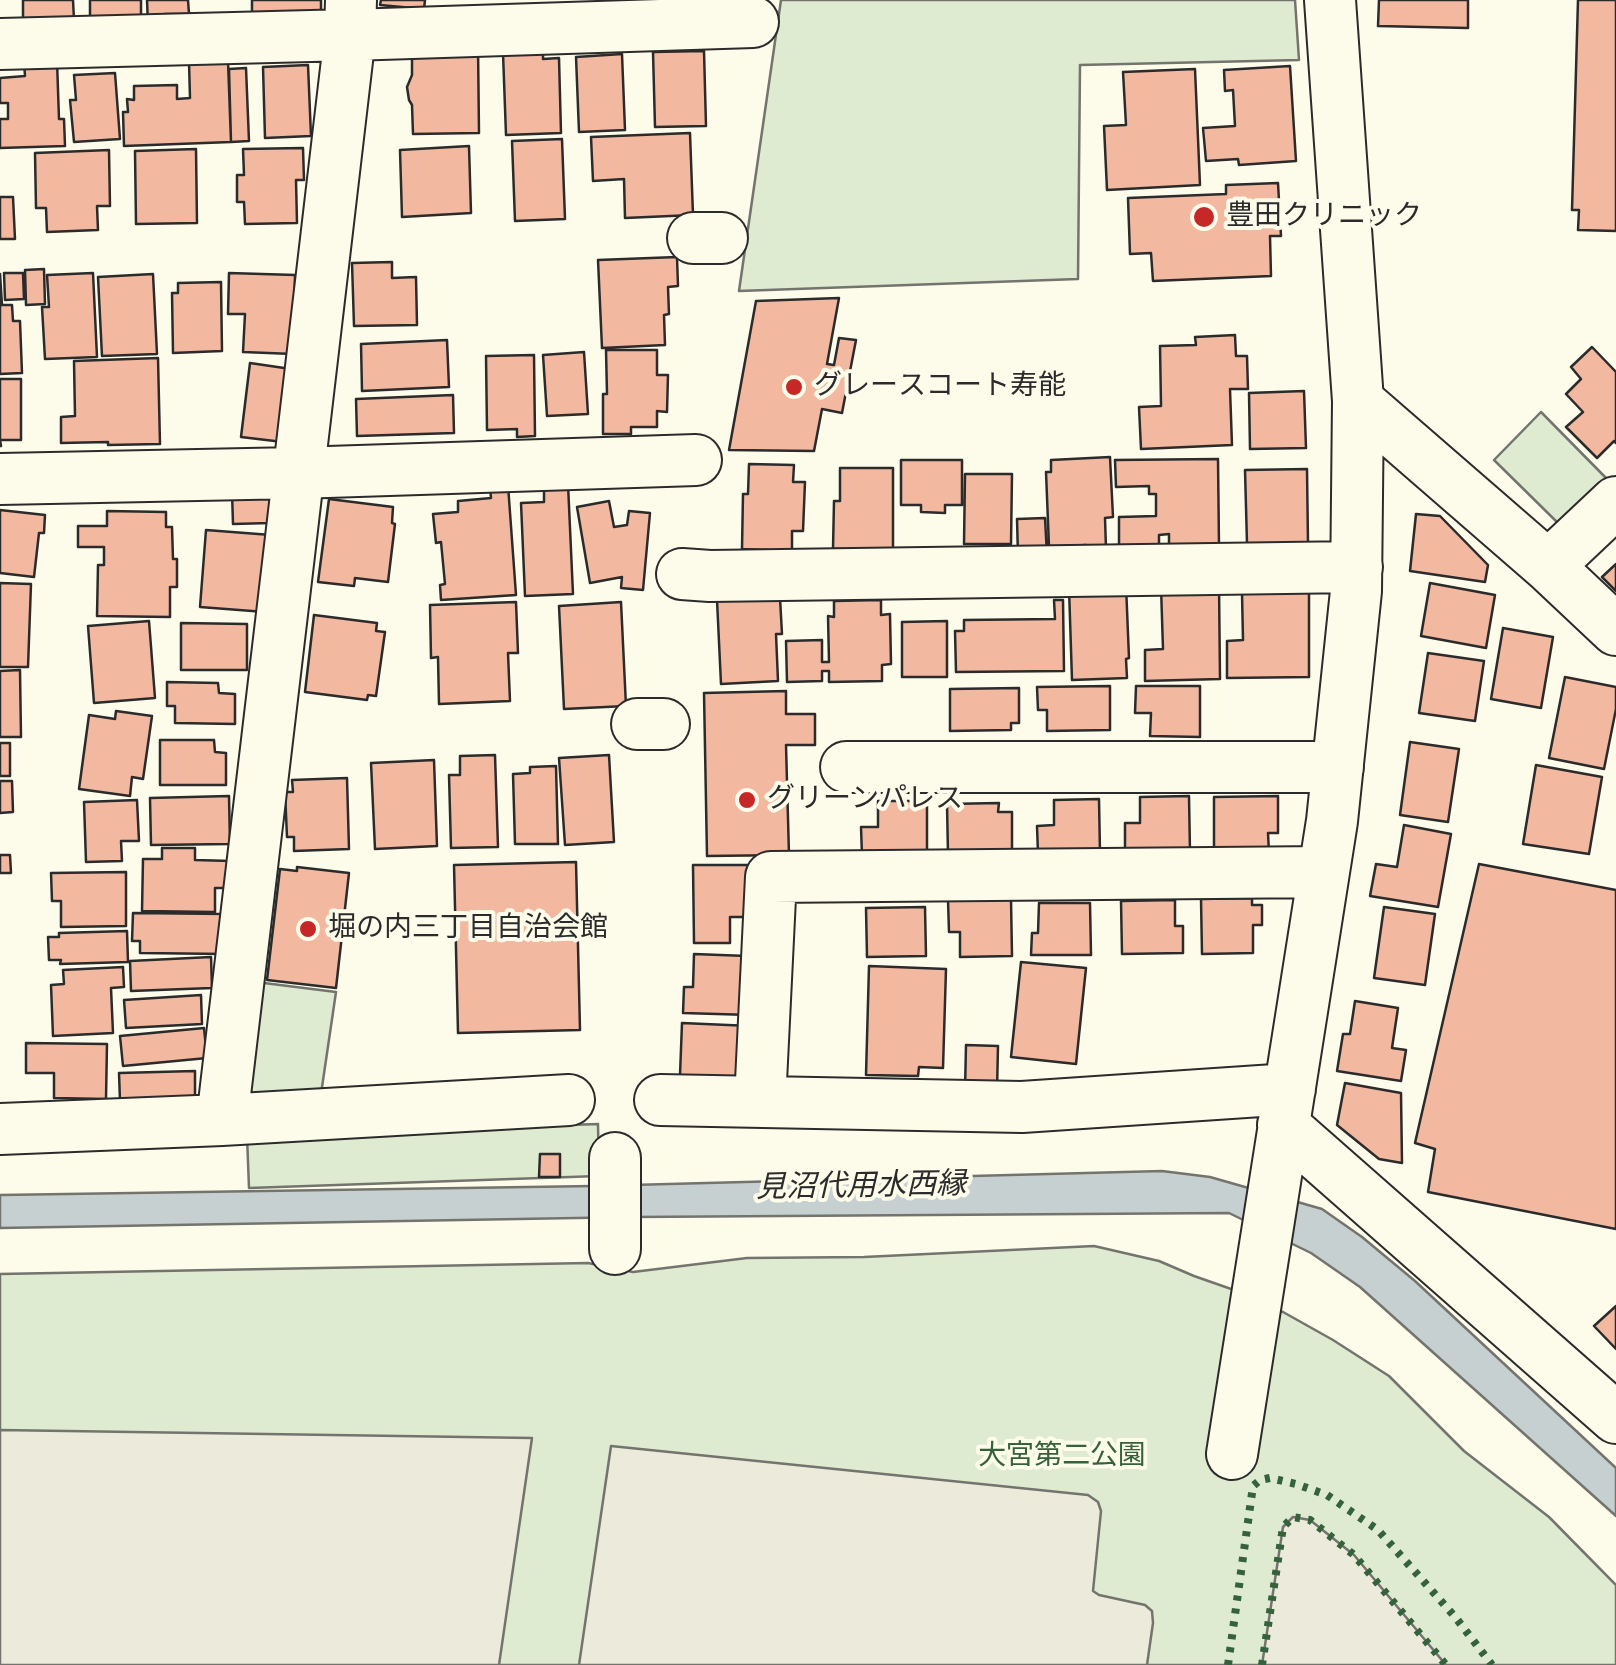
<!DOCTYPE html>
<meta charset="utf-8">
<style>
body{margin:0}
canvas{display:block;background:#fdfbea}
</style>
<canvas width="1616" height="1665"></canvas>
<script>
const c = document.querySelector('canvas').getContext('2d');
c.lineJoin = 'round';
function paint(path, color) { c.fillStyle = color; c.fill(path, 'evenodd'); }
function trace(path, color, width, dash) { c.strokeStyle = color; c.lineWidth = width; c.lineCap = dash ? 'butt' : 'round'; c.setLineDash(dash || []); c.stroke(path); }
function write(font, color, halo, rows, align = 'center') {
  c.font = font + ' "Varela Round","Noto Sans JP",sans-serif'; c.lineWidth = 8; c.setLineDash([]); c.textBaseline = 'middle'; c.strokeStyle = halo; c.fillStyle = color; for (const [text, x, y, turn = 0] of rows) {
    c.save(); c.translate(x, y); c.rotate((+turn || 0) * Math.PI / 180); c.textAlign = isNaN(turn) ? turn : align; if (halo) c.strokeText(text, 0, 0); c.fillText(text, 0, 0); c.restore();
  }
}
const green = new Path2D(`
 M781,0H1295L1299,60L1080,65L1078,279L739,291Z
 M1541,412L1607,479L1560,525L1494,460Z
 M256,982L336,992L321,1094L241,1100Z
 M598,1124L599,1176L249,1188L247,1136Z
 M1094,1246L1159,1261L1194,1276L1234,1290L1237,1297L1283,1312L1333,1340L1389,1376L1464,1451L1549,1517L1616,1585V1665H0V1274L588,1263L633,1272L747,1258L864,1257Z`);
paint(green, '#deebd1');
trace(green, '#74746e', 2.5);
const parking = new Path2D(`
 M0,1430L532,1438L499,1665H0Z
 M611,1446L1088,1495L1098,1502L1101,1511L1093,1591L1099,1595L1145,1605L1152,1611L1153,1623L1147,1665H579Z
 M1293,1517L1310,1520L1354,1555L1446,1665H1262L1283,1527Z`);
paint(parking, '#eceadb');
trace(parking, '#74746e', 2.5);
const water = new Path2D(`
 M1162,1171L1210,1177L1322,1209L1362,1237L1415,1281L1616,1468V1516L1360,1287L1311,1253L1229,1213L634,1217L0,1228V1195L593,1186Z`);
paint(water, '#c7d0d0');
trace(water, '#74746e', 2.5);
const building = new Path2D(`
 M23,0H73L74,20L23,22Z
 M90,0H141V17H90Z
 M147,0H188L189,14H165L166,24L148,25Z
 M252,0H321V15L252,16Z
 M381,0H425L424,9L380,5Z
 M1379,0H1468V28L1378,26Z
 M1578,0H1616V231L1578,230L1579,210H1572Z
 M478,46L479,133L413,134L412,105L409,100L407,87L412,75V47Z
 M543,51V59L559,58L561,133L506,135L503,53Z
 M704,51L706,126L655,127L653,52Z
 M622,54L625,130L579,132L576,57Z
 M57,61L59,119H64L65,146L0,148V119H8V103H0V78L25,76L24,62Z
 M228,61L231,142L124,146L123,112H128L127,99L134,100V86L177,85V99L190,98L189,62Z
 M308,65L311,136L265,138L263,67Z
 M1290,66L1296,161L1239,165L1238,159L1206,161L1203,128L1235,126L1233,90L1225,91L1224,70Z
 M246,68L249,141L231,142L229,69Z
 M1195,69L1200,185L1107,190L1104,126L1126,125L1123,72Z
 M115,73L120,139L74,142L70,100H76L74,75Z
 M690,133L693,215L625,218L624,179L593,181L591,137Z
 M562,139L565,219L515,221L512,141Z
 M469,146L471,213L402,217L400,150Z
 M303,148L304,180H296L297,223L245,224L244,202H237V175H244L243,149Z
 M196,149L197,223L136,224L135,151Z
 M109,150L110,206H97L98,230L47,232L46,208H36L35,153Z
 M1278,183L1281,236H1270L1271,276L1153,281L1151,253L1130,254L1128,198L1226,194V185Z
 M0,197H13L15,239H0Z
 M677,257L678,286L668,287L669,314L664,315L665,345L602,348L598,260Z
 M392,262V278L416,277L417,325L354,326L352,263Z
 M44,269L45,304L26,305L25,270Z
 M4,273H23L24,299L5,300Z
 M93,273L97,357L45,359L42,307H49L47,275Z
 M229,273L295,275L293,354L243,352L245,314H228Z
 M0,274L2,305H12L13,321H20L22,373L0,374Z
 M153,274L157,354L102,356L98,277Z
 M221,282L222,351L173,353L172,293H178V283Z
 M839,298L827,364L834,365L839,338L856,340L842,413L822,409L814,451L729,450L756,301Z
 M1235,335L1236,356H1247L1248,389H1230L1232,445L1141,449L1139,407L1161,406L1160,346L1196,345L1195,337Z
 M447,340L449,387L362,391L361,344Z
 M1592,347L1616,372V443L1614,441L1597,458L1566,427L1583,412L1566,394L1581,379L1571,367Z
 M606,350H657V375H668L667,412L657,411V427H631V434H603V394H607Z
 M584,352L588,414L547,416L543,355Z
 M534,355L535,436L517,437V429L487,430L486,356Z
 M158,358L160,444L108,445V442L61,443V417L75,416L74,361Z
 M250,363L291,369L283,442L241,437Z
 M0,379H21V440H0L1,446H0Z
 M1304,391L1306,448L1250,449L1249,393Z
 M453,395L454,433L357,436L356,399Z
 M1110,457L1113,517L1105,518L1106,549L1086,550V545L1049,547L1046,472H1051V460Z
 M1218,459L1219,546L1169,547V534L1159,535V556L1119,557V517L1156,516V494H1149V486L1116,487L1115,460Z
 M901,460H962V505H945V513L921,512V505H901Z
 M749,464L794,465L793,482H805L803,531H792V551L742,549L743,494H748Z
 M840,468H893V549H833L834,501H840Z
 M1307,469L1308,543L1247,544L1245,470Z
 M965,474H1012L1011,544H964Z
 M568,484L573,594L525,596L521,503L544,502V485Z
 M508,485L516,595L441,600L440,585L445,584L441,542L436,543L433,514L458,512V501L491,498L490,487Z
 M270,491V523L233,524L232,492Z
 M329,499L393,507L392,523L395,524L388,582L355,578L354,586L318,582Z
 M609,501L614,527L627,525L629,511L650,513L643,590L621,588L622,577L590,583L577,507Z
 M0,510L45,515L44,533H39L34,577L0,573Z
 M107,511L166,512V527H172L173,559H177V587H170V617L97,616L98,565H104V547H78V526H107Z
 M1416,514L1440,516L1488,565L1485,582L1410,571Z
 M1045,518L1047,555L1018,556L1017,519Z
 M206,530L271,535L265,612L200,607Z
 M1616,564V591L1602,577Z
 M0,583L31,584L28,667H0Z
 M1430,583L1495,595L1486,648L1421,636Z
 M1126,585L1129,658L1126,659L1127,678L1072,680L1069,588Z
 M1219,585L1220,679L1145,681V650L1163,649L1161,587Z
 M1309,592V677L1227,678V641L1243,640L1242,593Z
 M780,598L782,634H776L778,681L721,684L717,600Z
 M881,600V615L890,614L891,664L882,665V681L829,682V671H822V681L787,682L786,641L822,640V662H829L828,616L834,617V601Z
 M1054,600H1063L1064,671L956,672L955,631H964V620L1055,619Z
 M516,602L518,653H508L510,701L439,704L438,657L431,658L430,605Z
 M621,602L626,706L564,709L559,606Z
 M314,615L377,623L376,631L385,632L376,696L368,695L367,700L305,692Z
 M149,621L155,698L94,703L88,626Z
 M947,621V677H902V622Z
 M181,623L247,624V670H181Z
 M1503,628L1553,637L1541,708L1491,699Z
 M1428,653L1484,661L1475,721L1419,713Z
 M20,670L21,737H0V671Z
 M1565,677L1616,687V709L1604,769L1549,758Z
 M167,682L218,683L219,693L235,694V724L175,723V706H167Z
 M1110,686V730L1047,731V710H1038L1037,687Z
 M1136,686H1200V737L1150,736L1151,713H1135Z
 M1019,688V723H1011V730L950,731V689Z
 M786,691V714H815V745H786L789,855L707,856L704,693Z
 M116,711L152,716L143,779L132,777L130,796L79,789L89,715L115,719Z
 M160,740H214L215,752L226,753V785H160Z
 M1410,742L1459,749L1448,822L1400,815Z
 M0,743H10V776H0Z
 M495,755L498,847L451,848L449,775H460V756Z
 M609,755L614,842L565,845L559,758Z
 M434,760L437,846L375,849L371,763Z
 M1536,765L1602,777L1589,854L1523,844Z
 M556,766L558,844H515L513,774L530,773V767Z
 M347,778L349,849L294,851V837H287L285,792H293L292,780Z
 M0,781H12L13,812L0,813Z
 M229,796L230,844L151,845L150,798Z
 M1189,796L1190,852H1125V823H1140V797Z
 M1278,796V833H1268L1269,853L1214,854V797Z
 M1099,799L1100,853L1038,854L1037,826L1054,825V800Z
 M137,800L139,841H121L122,861L86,862L84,802Z
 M878,801H927V856H862L861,827H878Z
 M999,803L998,812H1012V853L948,855L947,804Z
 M1404,825L1451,834L1438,907L1370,896L1376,864L1397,867Z
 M162,848H195V860L231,861L230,888H215V912L142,911L143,859H162Z
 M0,855H10L11,873H0Z
 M576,862L580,1030L458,1033L454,865Z
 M1479,864L1616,890V1229L1428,1192L1435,1149L1415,1143Z
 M693,865H756L755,917H730V943H694Z
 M297,867L349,873L336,988L267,980L280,869L297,871Z
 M126,872V926L61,927V901H52L51,873Z
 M1252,898V905H1262V925H1253V953L1202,954L1201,899Z
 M1011,899L1012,956L960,957V932H949L948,900Z
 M1175,900V926H1183V953L1122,954L1121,901Z
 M1039,903H1090L1091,955H1031L1032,933H1038Z
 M925,907L926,956L867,957L866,908Z
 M1384,907L1435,914L1425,985L1374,978Z
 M133,913L226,914V932H219V941L225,954L140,953V941H132Z
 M127,931L128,962L60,964L61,960H49L48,937H59V933Z
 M694,954L747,956L751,1015L683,1013L684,987H693Z
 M211,957L212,988L131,991L130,961Z
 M1021,962L1086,968L1076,1064L1011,1057Z
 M869,966L946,969L943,1068L919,1067L918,1076L866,1075Z
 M123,967L124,987L111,988L113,1033L53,1036L51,985L64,984L63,970Z
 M201,995L202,1024L126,1028L124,1000Z
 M1355,1001L1398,1008L1392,1048L1406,1050L1401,1081L1337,1071L1343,1034H1350Z
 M682,1023L751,1026L749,1077L680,1075Z
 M204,1028L207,1058L123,1066L120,1036Z
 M26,1043L107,1044L106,1099L54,1098V1073H26Z
 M966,1045L998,1046L997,1091H965Z
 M195,1071V1098L120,1101L119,1073Z
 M1345,1083L1401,1093L1402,1163L1379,1159L1337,1125Z
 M540,1154H560V1177H539Z
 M1616,1306V1349L1594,1326Z`);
paint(building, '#f2b8a0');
trace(building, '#2b2b2b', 2.5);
const minor = new Path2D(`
 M0,44L350,35L753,22
 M693,238H722
 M1358,401L1548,566L1616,630
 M0,479L297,473L696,460
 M1548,566L1616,502
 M682,574L710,576L1357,567
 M637,724H664
 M846,767H1338
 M660,1100L1022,1107L1290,1089
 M760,1102L771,877L1323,872
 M222,1120C267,758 306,397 350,35L351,0
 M1283,1125L1616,1418
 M0,1129L222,1120L569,1100
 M615,1158V1249
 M1232,1454L1332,821L1356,591L1358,401L1330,0`);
trace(minor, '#2b2b2b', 54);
trace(minor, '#fdfbea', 50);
trace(new Path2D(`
 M1228,1665L1253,1486L1260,1480L1270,1478L1296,1484L1327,1495L1378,1530L1456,1618L1492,1665
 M1262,1665L1283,1527L1293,1517L1310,1520L1354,1555L1446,1665`), '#34623c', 8, [5, 8]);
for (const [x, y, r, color] of [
 [1204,217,12,"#c62828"],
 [794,387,10,"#c62828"],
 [747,800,10,"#c62828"],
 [308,929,10,"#c62828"]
]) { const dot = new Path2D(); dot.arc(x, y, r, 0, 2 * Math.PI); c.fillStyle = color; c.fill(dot); trace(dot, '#fdfbea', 4); }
write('28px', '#2b2b2b', '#fdfbea', [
 ["豊田クリニック",1226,217],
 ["グレースコート寿能",814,387],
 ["グリーンパレス",767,800],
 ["堀の内三丁目自治会館",328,929]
], 'left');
write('28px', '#34623c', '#fdfbea', [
 ["大宮第二公園",1062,1457]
]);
write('italic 30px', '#2b2b2b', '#fdfbea', [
 ["見沼代用水西縁",861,1187,-1]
]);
</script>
